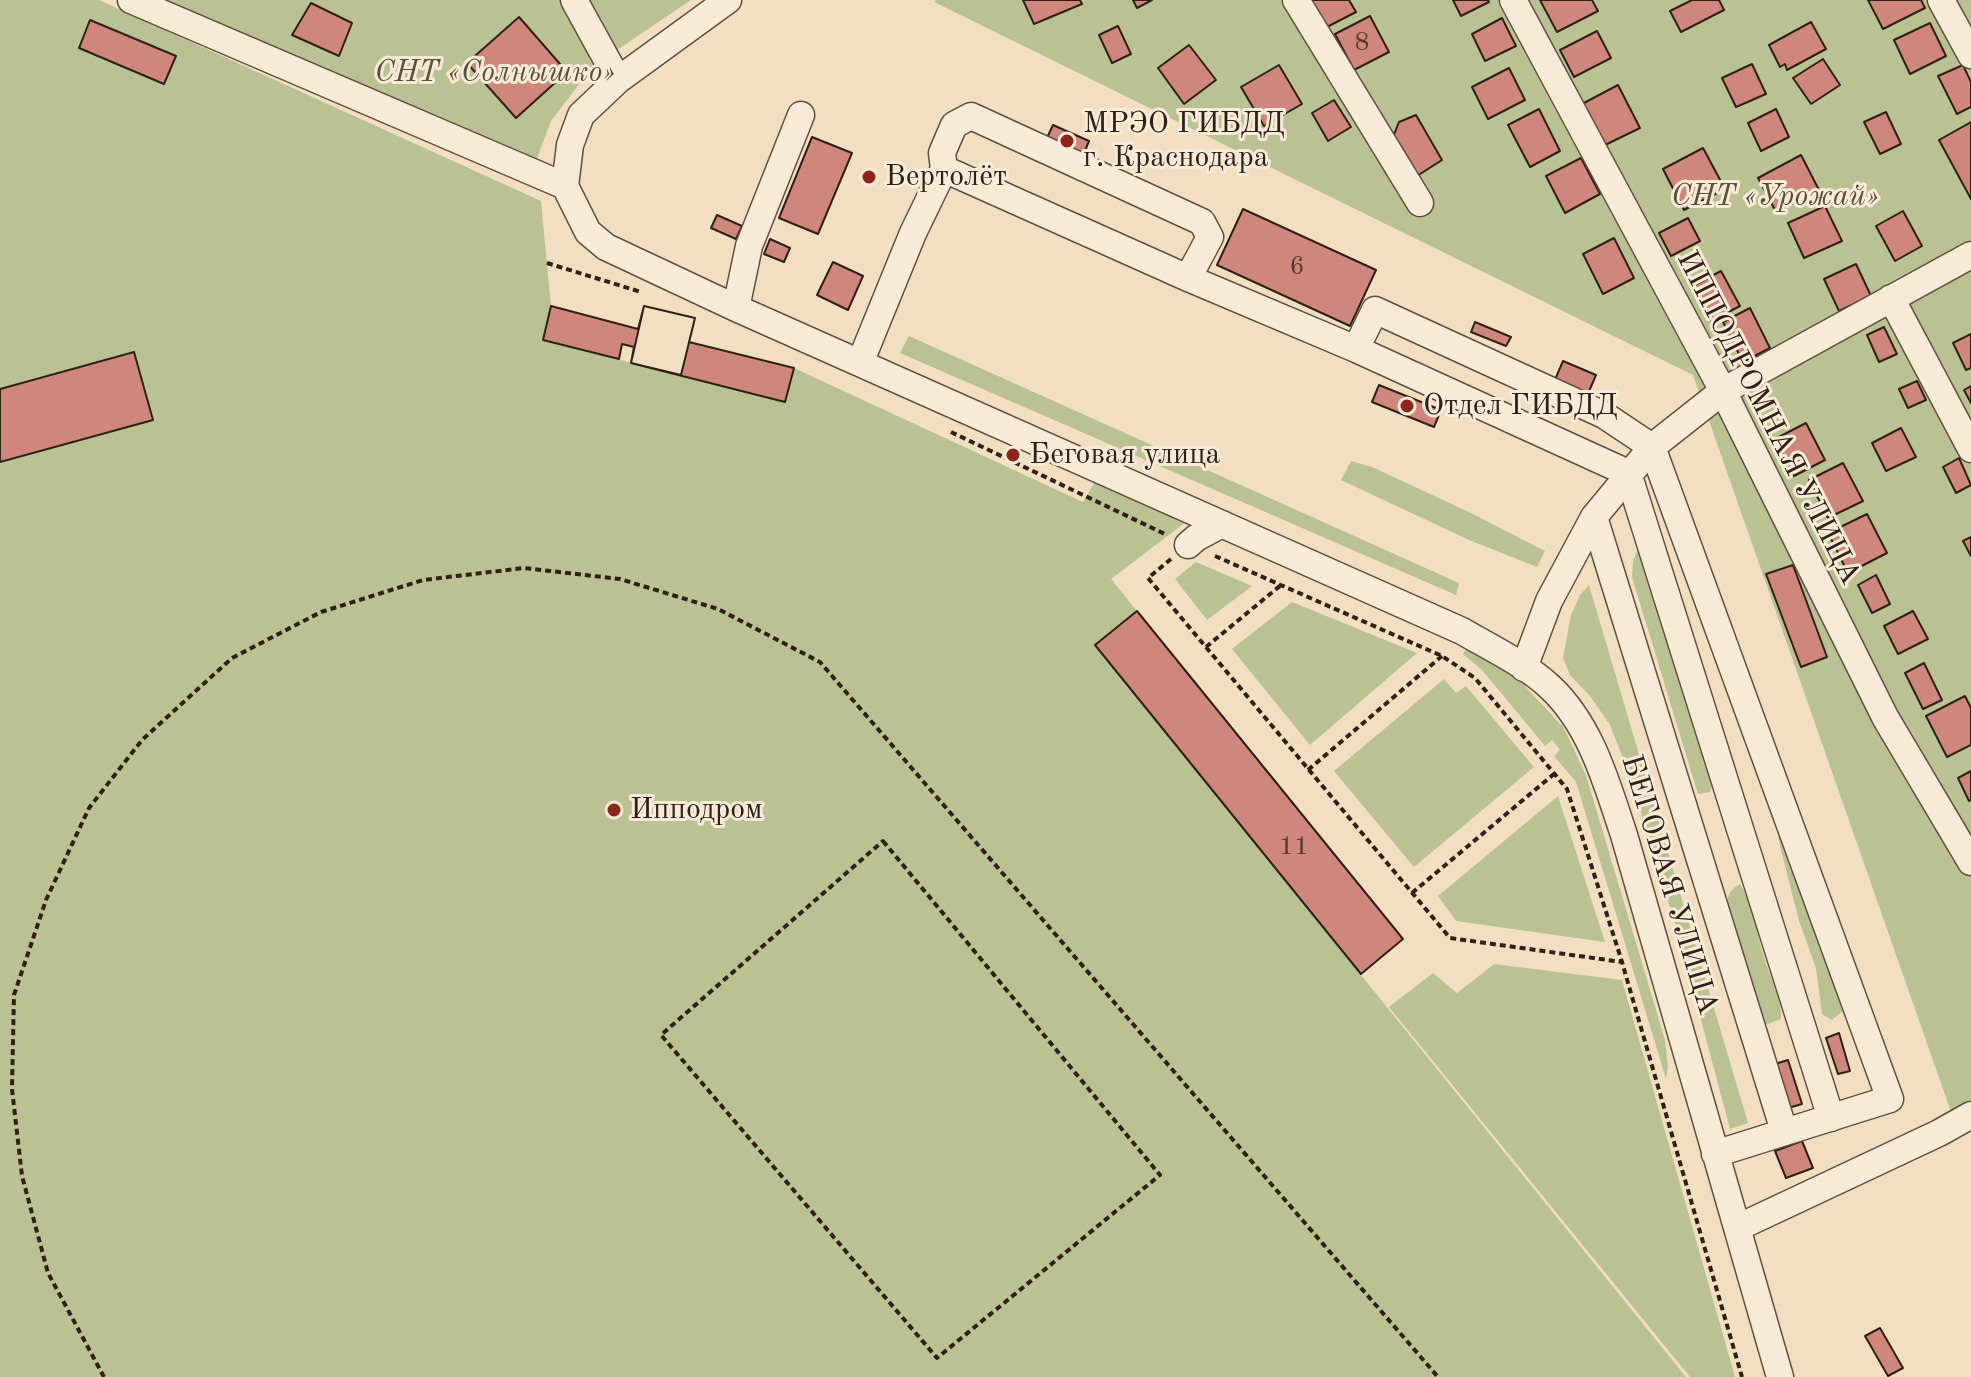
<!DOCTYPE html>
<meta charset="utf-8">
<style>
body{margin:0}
canvas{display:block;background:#f2dfc2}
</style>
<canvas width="1971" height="1377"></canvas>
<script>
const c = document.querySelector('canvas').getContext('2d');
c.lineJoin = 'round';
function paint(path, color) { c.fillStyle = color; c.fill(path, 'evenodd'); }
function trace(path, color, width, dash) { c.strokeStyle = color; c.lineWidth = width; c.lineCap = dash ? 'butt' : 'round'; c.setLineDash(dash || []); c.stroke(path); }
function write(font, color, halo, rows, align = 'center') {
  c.font = font + ' "Old Standard TT",serif'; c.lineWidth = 6; c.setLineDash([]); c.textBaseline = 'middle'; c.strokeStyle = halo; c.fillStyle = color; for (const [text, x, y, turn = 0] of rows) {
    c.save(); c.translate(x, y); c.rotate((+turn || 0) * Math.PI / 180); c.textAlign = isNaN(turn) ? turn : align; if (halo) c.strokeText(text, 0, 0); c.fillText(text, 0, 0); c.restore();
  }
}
paint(new Path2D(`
 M0,0H99L541,201L551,306L543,340L785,402L794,368L1083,502L1096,480L1186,522L1111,579L1137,611L1095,646L1686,1377H0Z
 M142,0H691L592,67L551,121L533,169Z
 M936,0H1971V1121L1957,1129L1693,375L934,2Z
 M909,336L1459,583L1456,595L900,353Z
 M1351,461L1372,467L1469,512L1545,551L1537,567L1469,540L1341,480Z
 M1638,549L1645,553L1714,783L1710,792L1698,794L1632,577L1633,560Z
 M1196,562L1252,586L1207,620L1175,579Z
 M1589,585L1748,1123L1730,1129L1677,930L1628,771L1610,725L1590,696L1570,675L1563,658L1571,615L1580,595Z
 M1292,602L1417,653L1310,745L1232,649Z
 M1468,646L1500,665L1522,683L1564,728L1586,775L1665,1040L1668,1067L1666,1079L1576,782L1554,756L1560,750L1552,740L1545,746L1482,670L1463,654Z
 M1444,679L1456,693L1466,686L1534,767L1414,867L1334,771Z
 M1558,796L1605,942L1456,921L1438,896Z
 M1789,829L1844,1010L1832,1020L1822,1014L1816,968L1799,921L1778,838Z
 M1740,884C1755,906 1756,932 1764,957C1770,979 1782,996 1781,1019L1765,1025L1759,1021L1727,914C1727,899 1726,892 1740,884Z
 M1494,964L1622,980L1735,1377H1690L1389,1007L1433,973L1457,993Z`), '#bac293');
const building = new Path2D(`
 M1023,0H1080L1082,4L1034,24Z
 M1133,0H1152L1137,8Z
 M1310,0H1349L1356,12L1325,28Z
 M1453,0H1488L1489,2L1461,16Z
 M1540,0H1592L1598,11L1557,32Z
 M1692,0H1719L1724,10L1681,32L1670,11Z
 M1868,0H1921L1925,8L1883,29Z
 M311,3L352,23L339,56L292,35Z
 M1370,16L1389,52L1354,70L1335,34Z
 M519,17L567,72L516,118L467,63Z
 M1502,18L1516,46L1485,61L1472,34Z
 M90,20L176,56L164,84L79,48Z
 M1811,22L1826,49L1787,70L1785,64L1780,67L1769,45Z
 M1930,23L1946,56L1910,74L1894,40Z
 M1118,26L1131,54L1112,63L1099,35Z
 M1597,31L1611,58L1574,77L1560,50Z
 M1189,45L1216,80L1184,104L1158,68Z
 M1823,59L1840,85L1811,104L1793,78Z
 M1752,64L1766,94L1736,107L1722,78Z
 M1279,65L1302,104L1264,126L1241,87Z
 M1963,65L1971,82V107L1957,114L1938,76Z
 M1509,68L1525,100L1488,119L1472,87Z
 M1618,85L1640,128L1603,146L1582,104Z
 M1334,100L1351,127L1328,141L1312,113Z
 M1539,109L1560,151L1530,167L1508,125Z
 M1776,109L1789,137L1761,151L1748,123Z
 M1886,112L1901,144L1880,154L1864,122Z
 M1416,115L1442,160L1417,176L1393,137L1399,122Z
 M1971,122V199L1939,140Z
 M1053,125L1089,141L1082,158L1045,142Z
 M812,137L852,153L818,234L779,218Z
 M1703,148L1725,189L1684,210L1663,169Z
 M1801,155L1819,190L1776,212L1758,178Z
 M1581,158L1600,194L1565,213L1546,176Z
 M1825,206L1842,241L1804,258L1788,223Z
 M1243,209L1376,270L1350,326L1217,265Z
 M1903,211L1922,246L1895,261L1876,226Z
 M717,215L742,226L736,239L711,228Z
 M1688,218L1700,241L1671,256L1659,233Z
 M1614,238L1634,278L1603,294L1583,254Z
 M770,239L790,248L784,262L764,254Z
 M833,262L863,276L848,310L817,295Z
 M1856,264L1871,296L1839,311L1824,279Z
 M1721,271L1740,306L1711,321L1693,286Z
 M551,306L638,329L644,306L695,318L689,342L794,368L785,402L631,363L634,347L622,344L619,359L543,340Z
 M644,306L695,318L681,375L631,363Z
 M1750,308L1770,348L1743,362L1723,322Z
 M1475,322L1511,337L1506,346L1471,332Z
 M1884,327L1897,354L1879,362L1867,335Z
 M1971,334V368L1966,370L1953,343Z
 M134,352L153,420L0,462V389Z
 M1563,361L1596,375L1587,396L1554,382Z
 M1917,381L1926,400L1908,408L1899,389Z
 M1379,385L1441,410L1434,427L1372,402Z
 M1971,386V403L1964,390Z
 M1806,423L1825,460L1794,476L1775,439Z
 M1901,428L1916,457L1886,471L1872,443Z
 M1959,458L1971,485L1956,493L1943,467Z
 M1843,463L1863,501L1828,518L1809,480Z
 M1867,514L1887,553L1848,573L1828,533Z
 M1971,537V556L1963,541Z
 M1793,565L1827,657L1801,667L1766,574Z
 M1876,575L1890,604L1872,613L1858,585Z
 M1137,611L1403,939L1361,974L1095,645Z
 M1913,611L1928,639L1898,654L1884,626Z
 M1924,663L1942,700L1923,709L1905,673Z
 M1965,696L1971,708V745L1947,757L1926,716Z
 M1971,771V800L1969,801L1958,778Z
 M1839,1033L1850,1071L1838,1074L1826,1038Z
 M1788,1060L1802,1104L1788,1108L1775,1064Z
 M1802,1141L1813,1168L1786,1178L1775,1151Z
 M1880,1328L1903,1368L1888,1376L1865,1336Z`);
paint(building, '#cf867d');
trace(building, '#2f2115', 2);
const minor = new Path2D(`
 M131,0L565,186
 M574,0L618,80
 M728,0L618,80L581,115L570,145L565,186L588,232L606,247L736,308L1462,631C1491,648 1525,664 1550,687C1591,725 1607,784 1624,835L1780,1377
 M1296,0L1420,203
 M1513,0L1723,391L1885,717L1971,862
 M1941,0L1971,55
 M944,169L942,153L954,125L971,116L1202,222L1210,237L1188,278
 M1891,298L1971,449
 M736,308L749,246L801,115
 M1356,349L1375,310L1604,415L1652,447L1890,1099L1715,1154
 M860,363L913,233L944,169L1188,278L1356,349L1628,473L1831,1118
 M1594,517L1784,1131
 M1188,545L1196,538L1222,524
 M1524,668L1549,601L1594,517L1652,447L1723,391L1971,255
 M1739,1227L1939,1133L1971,1115`);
trace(minor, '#605040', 29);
trace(new Path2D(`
 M547,263L641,292
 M951,432L1167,535
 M1215,556L1442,656L1475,678L1567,789L1622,962L1742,1377
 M1171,559L1148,578L1450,938L1622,962
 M1206,647L1281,585
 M1308,770L1442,656
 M883,841L1160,1175L937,1358L661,1035Z
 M1412,893L1554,774
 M104,1377L48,1273L22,1176L12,1089L14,995L46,900L89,808L142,740L232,658L321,612L423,580L524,568L620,579L718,609L820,662L1438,1377`), '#2f2115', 4, [6, 4]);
trace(minor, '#f7ead7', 26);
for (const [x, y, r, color] of [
 [1067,141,8,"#8f2418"],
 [869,177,8,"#8f2418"],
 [1407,406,8,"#8f2418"],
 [1013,455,8,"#8f2418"],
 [614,810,8,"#8f2418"]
]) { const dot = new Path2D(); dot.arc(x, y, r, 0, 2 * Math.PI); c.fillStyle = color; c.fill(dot); trace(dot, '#f7ead7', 3); }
write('26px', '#573a2f', null, [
 ["8",1362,43],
 ["6",1297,267],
 ["11",1294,847]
]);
write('italic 30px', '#59513b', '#f7ead7', [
 ["СНТ «Солнышко»",495,73],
 ["СНТ «Урожай»",1775,197]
]);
write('30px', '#2f2115', '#f7ead7', [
 ["МРЭО ГИБДД",1083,124],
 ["г. Краснодара",1083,158],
 ["Вертолёт",885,177],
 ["Отдел ГИБДД",1423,406],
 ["Беговая улица",1029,455],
 ["Ипподром",630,810]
], 'left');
write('30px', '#2f2115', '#f7ead7', [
 ["ИППОДРОМНАЯ УЛИЦА",1768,418,63],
 ["БЕГОВАЯ УЛИЦА",1669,885,73]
]);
</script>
